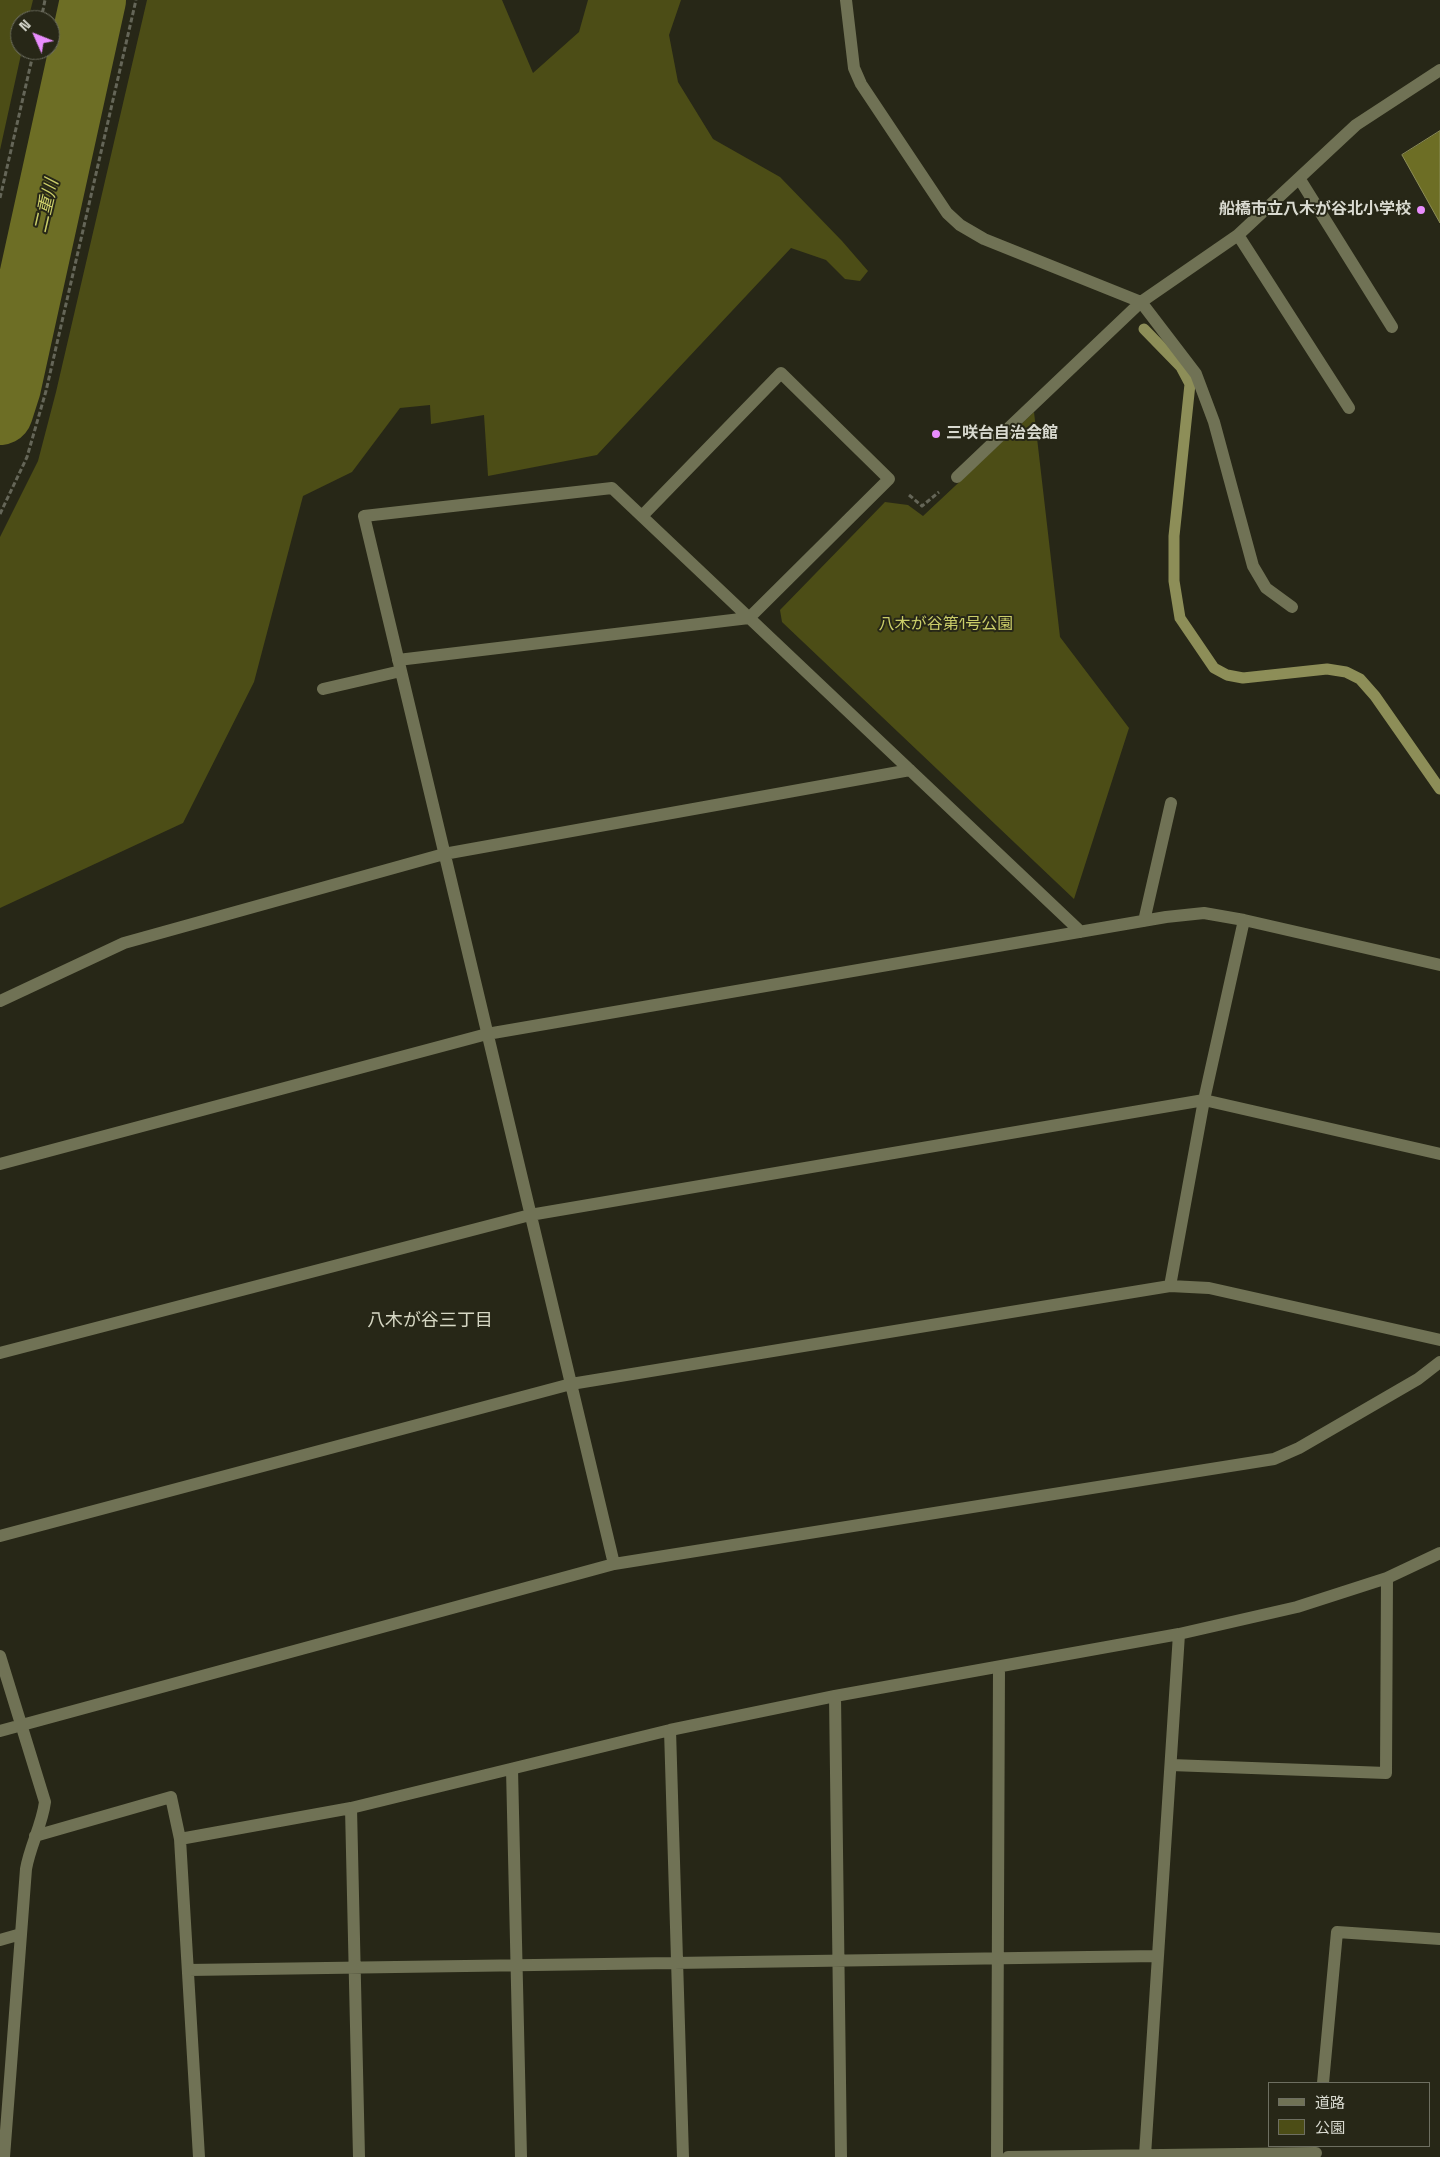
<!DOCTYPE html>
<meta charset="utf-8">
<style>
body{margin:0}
#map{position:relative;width:1440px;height:2157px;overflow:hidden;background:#272717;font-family:"Space Grotesk","Noto Sans JP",sans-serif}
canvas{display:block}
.legend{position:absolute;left:1268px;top:2082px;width:162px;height:65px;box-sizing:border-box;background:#272717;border:1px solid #6e6f61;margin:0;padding:6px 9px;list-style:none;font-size:15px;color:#d9dad0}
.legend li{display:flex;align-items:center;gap:10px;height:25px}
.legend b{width:25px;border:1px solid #6e6f61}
.north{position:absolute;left:10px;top:10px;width:50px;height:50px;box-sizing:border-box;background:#272717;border:1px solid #6e6f61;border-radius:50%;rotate:314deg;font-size:14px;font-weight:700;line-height:20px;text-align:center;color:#d9dad0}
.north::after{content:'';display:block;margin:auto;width:18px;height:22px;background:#e98dfd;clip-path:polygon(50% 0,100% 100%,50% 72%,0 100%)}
</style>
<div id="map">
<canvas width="1440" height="2157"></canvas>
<ul class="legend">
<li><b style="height:6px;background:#707255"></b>道路</li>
<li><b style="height:14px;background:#4c4d16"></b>公園</li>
</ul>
<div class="north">N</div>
</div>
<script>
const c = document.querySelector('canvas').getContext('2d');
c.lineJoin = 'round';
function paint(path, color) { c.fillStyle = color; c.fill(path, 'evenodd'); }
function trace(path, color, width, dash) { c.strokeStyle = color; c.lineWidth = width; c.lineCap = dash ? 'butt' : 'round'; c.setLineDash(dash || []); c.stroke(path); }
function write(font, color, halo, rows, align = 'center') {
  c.font = font + ' "Space Grotesk","Noto Sans JP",sans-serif'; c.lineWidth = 4; c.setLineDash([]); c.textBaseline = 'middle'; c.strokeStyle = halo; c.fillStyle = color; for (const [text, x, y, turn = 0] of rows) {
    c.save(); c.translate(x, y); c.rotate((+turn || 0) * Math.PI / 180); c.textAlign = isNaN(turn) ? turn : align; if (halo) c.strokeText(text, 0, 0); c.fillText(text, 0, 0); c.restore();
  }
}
paint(new Path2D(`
 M0,0H33L28,20H20V50H22L0,150Z
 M147,0H502L533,73L579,32L588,0H681L669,35L678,82L713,139L780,177L842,241L868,271L860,281L845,279L826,260L791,248L597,455L488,476L484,415L431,424L430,405L400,408L352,472L303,496L254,682L183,823L0,908V537L38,461L56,392Z
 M1034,412L1060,637L1129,728L1074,899L782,622L780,610L885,502L908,505L923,516Z`), '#4c4d16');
const water = new Path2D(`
 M1440,131V223L1402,155Z`);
paint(water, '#6d6e25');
trace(water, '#8d8e58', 1);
trace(new Path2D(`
 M1144,329L1181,367L1190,384L1174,536V581L1180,618L1214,668L1227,675L1243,678L1327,669L1346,672L1360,679L1375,696L1440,789`), '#8d8e58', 11);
trace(new Path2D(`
 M0,412L8,387L93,0`), '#6d6e25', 66);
trace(new Path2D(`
 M41,20L45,0
 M0,198L34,50
 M909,495L922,506L939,492
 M0,514L27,457L46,391L136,0`), '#656658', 3, [5, 2.5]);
trace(new Path2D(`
 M846,0L854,68L861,84L947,213L960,225L984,239L1141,302L1238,235L1356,125L1440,70
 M1299,178L1392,327
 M1238,235L1349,408
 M957,477L1141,302L1196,374L1214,422L1253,566L1266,588L1292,607
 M398,660L749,618L889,479L781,373L642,516
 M323,689L401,671
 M1144,921L1171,803
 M0,1001L124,943L444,854L910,770
 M0,1164L487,1034L1166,917L1204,913L1244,920L1440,965
 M1170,1286L1204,1100L1244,920
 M0,1353L530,1215L1204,1100L1440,1154
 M0,1536L571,1384L1170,1286L1209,1288L1440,1340
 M614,1564L364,516L612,488L1081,932
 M0,1656L45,1802C42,1825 30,1846 26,1869L4,2157
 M835,1696L841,2157
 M670,1730L683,2157
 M0,1731L614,1564L1274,1459L1299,1448L1418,1379L1440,1362
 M1171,1765L1386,1773L1387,1578
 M512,1769L521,2157
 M351,1808L359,2157
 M35,1836L171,1797L180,1839L199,2157
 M180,1839L351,1808L670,1730L835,1696L1179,1634L1297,1607L1387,1578L1440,1553
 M0,1940L21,1934
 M188,1970L1158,1956
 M1323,2083L1337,1932L1440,1939
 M1145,2155L1179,1634
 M997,2157L999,1667
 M1008,2157L1316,2153`), '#707255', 12);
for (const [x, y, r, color] of [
 [1421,210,5,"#e98dfd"],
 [936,434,5,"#e98dfd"]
]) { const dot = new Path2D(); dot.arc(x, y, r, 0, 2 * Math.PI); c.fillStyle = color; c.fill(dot); trace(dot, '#272717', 2); }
write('bold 16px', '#d9dad0', '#272717', [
 ["船橋市立八木が谷北小学校",1411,210],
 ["三咲台自治会館",946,434,"left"]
], 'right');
write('16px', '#cbce69', '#272717', [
 ["八木が谷第1号公園",946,625]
]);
write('italic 18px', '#cccf6a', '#272717', [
 ["二重川",47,206,-77]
]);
write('18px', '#d6d7c3', '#272717', [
 ["八木が谷三丁目",430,1321]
]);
</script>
